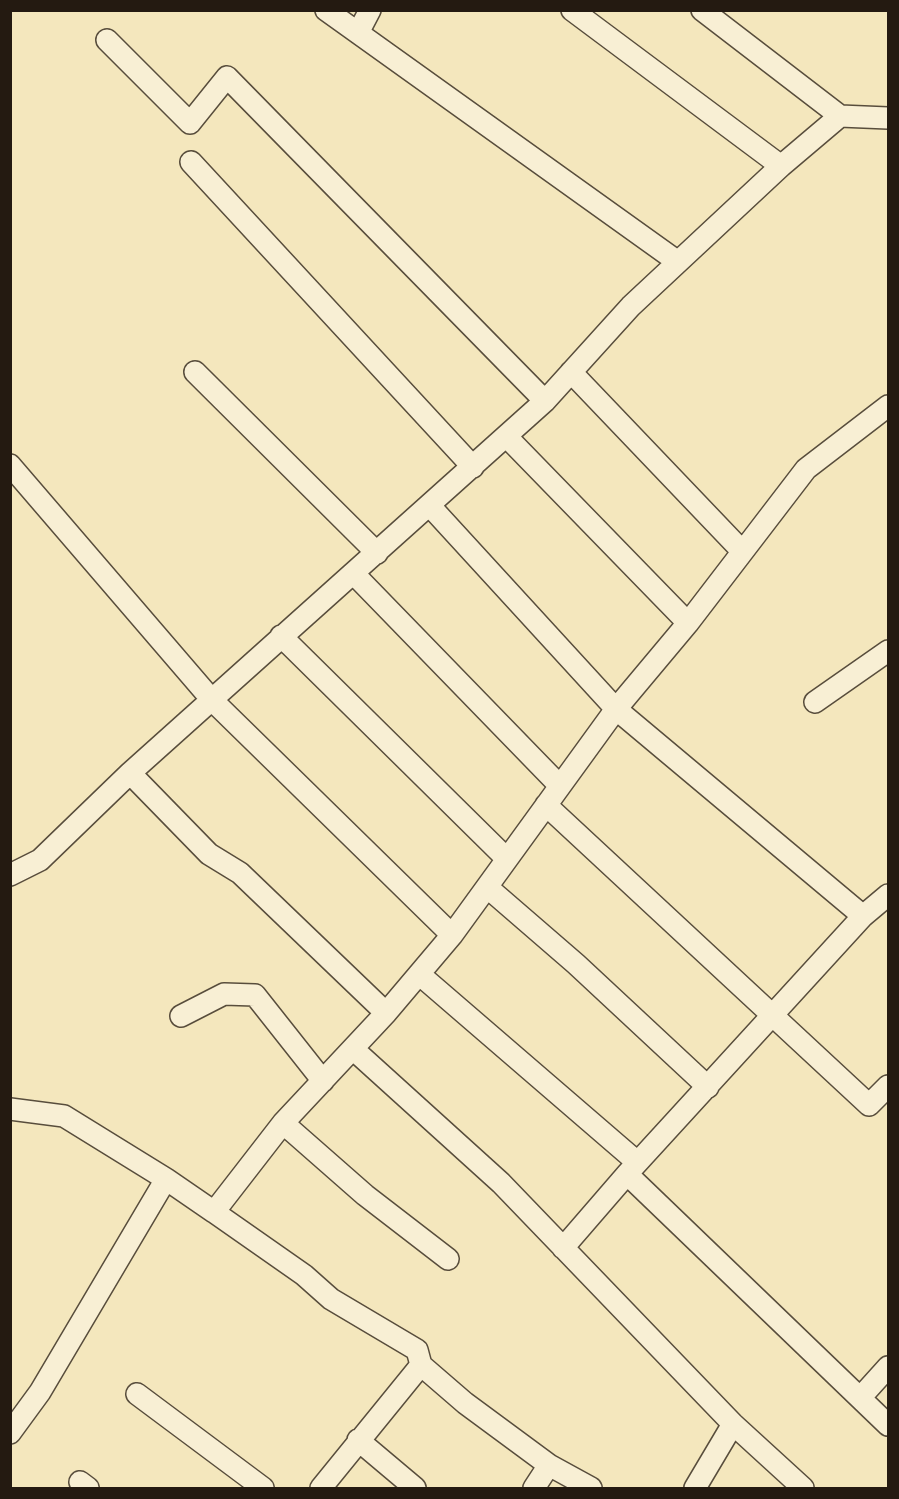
<!DOCTYPE html>
<style>
body{margin:0}
#map{position:relative;width:899px;height:1499px;overflow:hidden;background:#f4e7bd;font-family:Vollkorn,serif}
canvas{display:block}
.frame{position:absolute;inset:0;border:12px solid #241a11;pointer-events:none}
</style>
<div id="map">
<canvas width="899" height="1499"></canvas>
<div class="frame"></div>
</div>
<script>
const c = document.querySelector('canvas').getContext('2d');
c.lineJoin = 'round';
function trace(path, color, width, dash) { c.strokeStyle = color; c.lineWidth = width; c.lineCap = dash ? 'butt' : 'round'; c.setLineDash(dash || []); c.stroke(path); }
const minor = new Path2D(`
 M326,10L678,262
 M572,10L781,166
 M702,10L840,116
 M358,33L370,10
 M107,40L190,123L227,77L545,401
 M191,162L473,467
 M195,372L377,553
 M571,372L742,551
 M506,436L688,623
 M10,465L212,700L452,935
 M430,506L616,709L863,916L888,895
 M354,574L559,785
 M281,636L507,859
 M815,702L888,651
 M130,773L209,854L240,873L386,1013
 M546,805L869,1105L888,1086
 M10,875L40,860L130,773L545,401L631,306L781,166L840,116L888,118
 M487,887L576,964L708,1087
 M419,974L637,1162
 M181,1016L224,994L255,995L323,1081
 M353,1049L501,1183L733,1424L803,1488
 M10,1109L64,1116L166,1179
 M283,1123L365,1195L448,1259
 M627,1174L888,1425
 M214,1212L304,1275L331,1299L417,1350L421,1365
 M563,1248L627,1174L863,916
 M137,1394L263,1488
 M860,1398L888,1367
 M10,1433L40,1392L166,1179L214,1212L283,1123L386,1013L452,935L616,709L688,623L806,469L888,406
 M358,1440L415,1488
 M80,1482L88,1488
 M321,1488L421,1365L465,1403L549,1465L591,1488
 M534,1488L549,1465
 M695,1488L733,1424`);
trace(minor, '#584d3c', 24);
trace(minor, '#f8efd4', 21);
</script>
